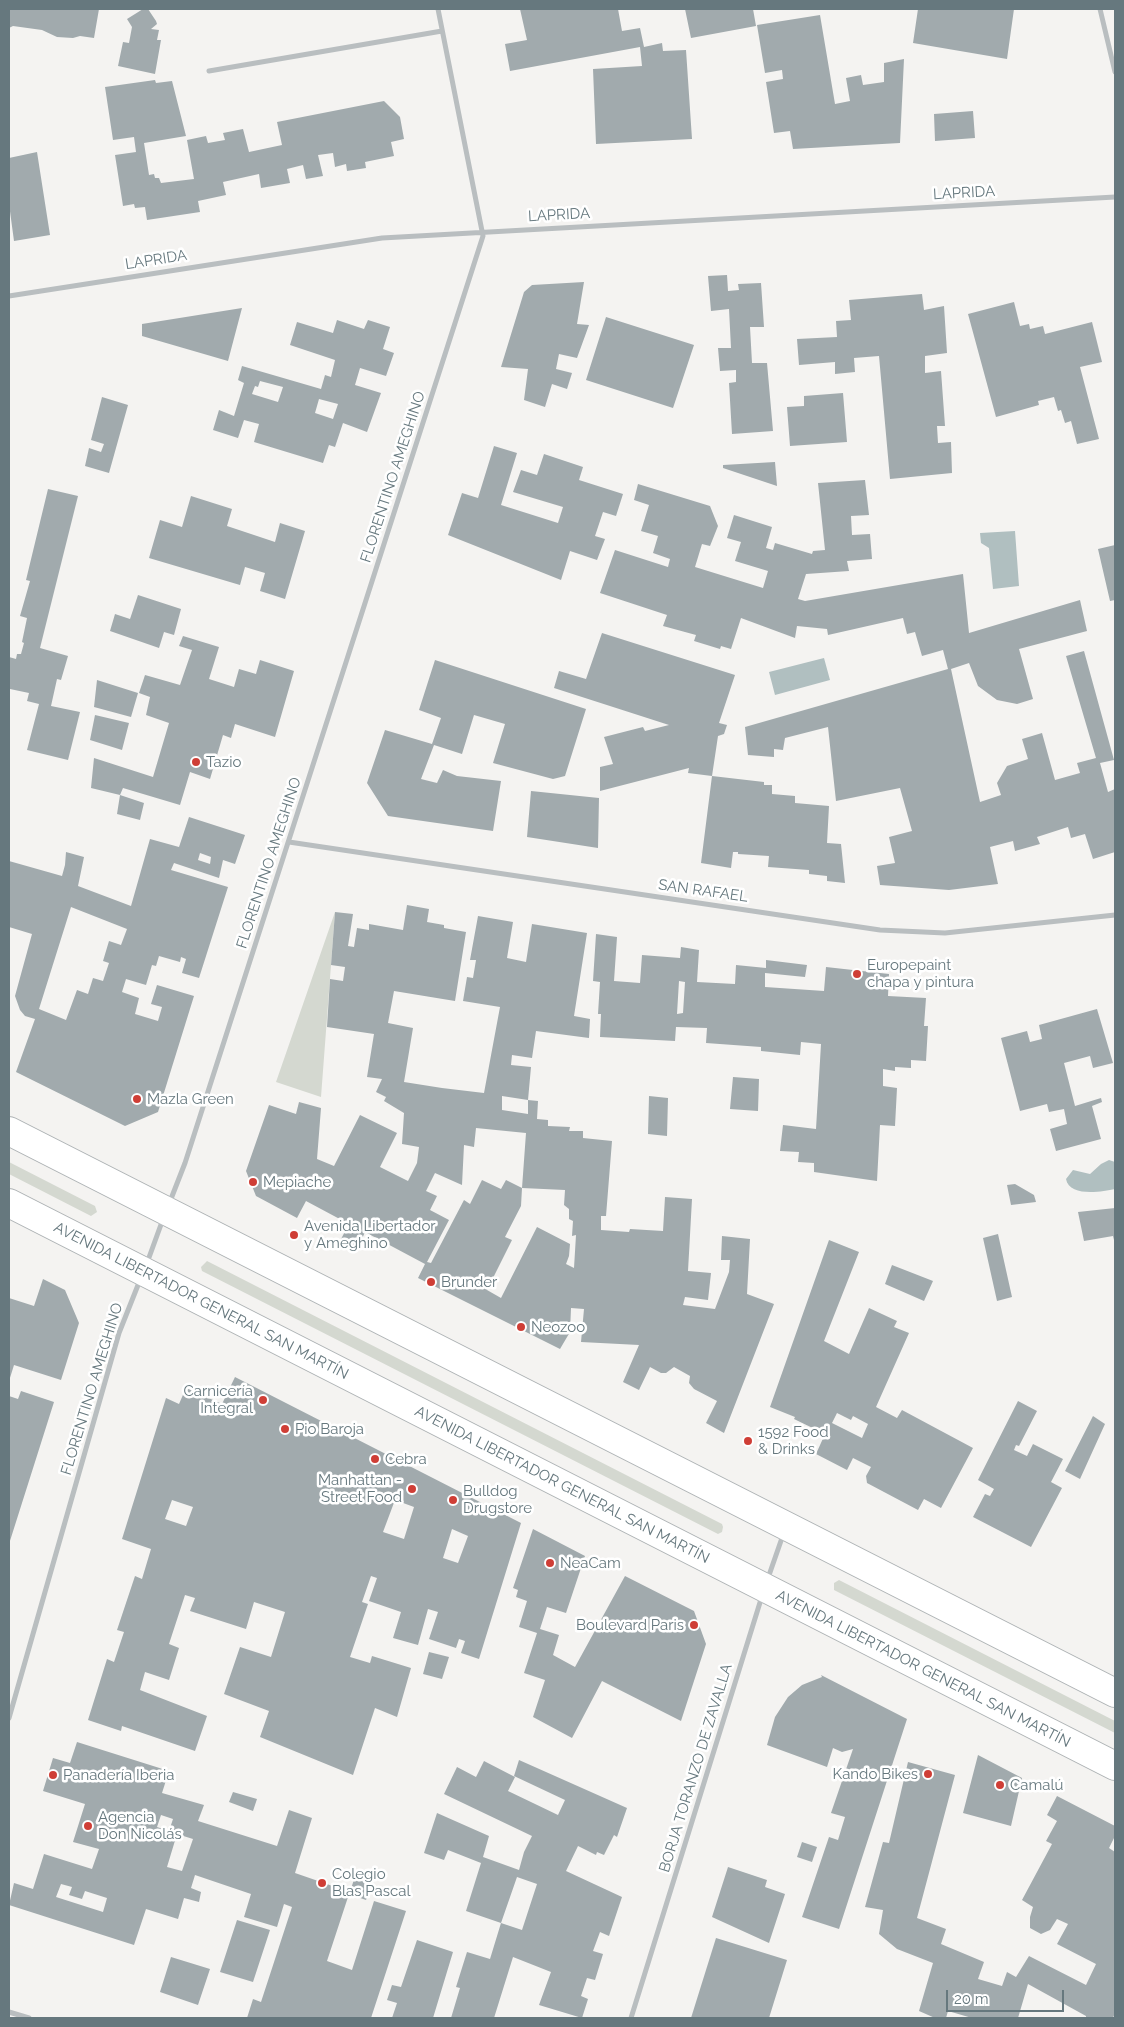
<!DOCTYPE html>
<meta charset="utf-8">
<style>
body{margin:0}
#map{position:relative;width:1124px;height:2027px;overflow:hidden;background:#f4f3f1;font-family:Raleway,sans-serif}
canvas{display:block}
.frame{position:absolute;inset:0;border:10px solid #66787e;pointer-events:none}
.scale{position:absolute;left:946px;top:1990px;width:118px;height:22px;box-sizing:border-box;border:2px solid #66787e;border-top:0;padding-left:6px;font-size:15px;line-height:18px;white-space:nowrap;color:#66787e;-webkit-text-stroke:4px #fff;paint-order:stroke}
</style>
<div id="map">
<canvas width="1124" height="2027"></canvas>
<div class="frame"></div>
<div class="scale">20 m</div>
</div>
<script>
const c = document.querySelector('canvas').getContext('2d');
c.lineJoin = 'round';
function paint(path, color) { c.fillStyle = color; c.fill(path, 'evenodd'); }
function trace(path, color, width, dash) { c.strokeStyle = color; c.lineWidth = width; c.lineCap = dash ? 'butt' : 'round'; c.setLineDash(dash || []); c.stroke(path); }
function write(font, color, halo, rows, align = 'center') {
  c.font = font + ' Raleway,sans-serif'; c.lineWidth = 5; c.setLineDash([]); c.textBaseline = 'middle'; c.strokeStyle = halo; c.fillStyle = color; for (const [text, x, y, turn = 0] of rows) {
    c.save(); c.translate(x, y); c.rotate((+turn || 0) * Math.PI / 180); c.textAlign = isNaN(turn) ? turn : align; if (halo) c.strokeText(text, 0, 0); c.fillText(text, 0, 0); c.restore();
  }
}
paint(new Path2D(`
 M335,912L321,1097L276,1082Z
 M9,1162L95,1206L97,1212L91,1216L9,1174Z
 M207,1261L722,1524L723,1527L722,1532L718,1534L202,1271L201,1267Z
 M839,1580L1115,1721V1733L834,1590V1583Z`), '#d4d8d0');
paint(new Path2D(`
 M1015,531L1019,586L993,589L989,548L981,543L980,533Z
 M824,658L830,680L775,695L769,672Z
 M1109,1160L1115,1162V1189C1101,1192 1069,1197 1066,1179L1073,1170L1090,1174L1101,1164Z`), '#b0bfc0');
paint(new Path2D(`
 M9,9H99L94,38L80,36L73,38L57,37L42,30L13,26L9,28Z
 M143,9H148L156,21L157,24L151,29L159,30L157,40H161L155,74L118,66L123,42L129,43L132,27L127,19Z
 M520,9H618L622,31L640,28L644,47L662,43L663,51L686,50L692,139L596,144L593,69L642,66L640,47L510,71L505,44L527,40Z
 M685,9H753L756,26L691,38Z
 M918,9H1014L1007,59L913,43Z
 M820,15L835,104L850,101L846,78L861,75L863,85L884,82V63L904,59L900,143L793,149L790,131L774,133L766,82L783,79L782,70L765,73L757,25Z
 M155,80L156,83L172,81L186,136L144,143L149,175L154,174L155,178H159L161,183L194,179L187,140L206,136L208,143L225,140L223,133L243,129L249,152L282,145L277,122L384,101L400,117L404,139L391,142L394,156L365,162L366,168L347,171L346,164L335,167L333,153L318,155L323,176L306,179L303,165L287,169L290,183L261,188L259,174L223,182L226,195L198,201L200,212L147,220L145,207L135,208L134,204L123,206L115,155L136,152L134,137L113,140L105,87Z
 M973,111L975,138L935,141L934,114Z
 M37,152L50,235L14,241L9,204V158Z
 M727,275L728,291L739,290L738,284L761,283L764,327H750L752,363H767L773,431L732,434L729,383L736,382V370L720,371L718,348H731L729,309L711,311L708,276Z
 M584,282L577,324L589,325L577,358L559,354L556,369L572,373L567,389L552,384L545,407L524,400L528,369L501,367L524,292L532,285Z
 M922,294L924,310L944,306L947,353L925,356V373L941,371L945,426H937L938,443L951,442L952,473L890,479L879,356L854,358L855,372L835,374V362L799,365L797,339L837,337L836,321L851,320L849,300Z
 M1014,302L1020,326L1029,324L1030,329L1043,326L1045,334L1092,322L1102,362L1080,367L1099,439L1077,444L1071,421L1065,423L1061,410L1058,411L1054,397L1038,401L1039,405L996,417L968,314Z
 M242,308L228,361L142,336V324Z
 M606,317L694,345L673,408L586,380Z
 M337,320L364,329L368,320L390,327L383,349L394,353L386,376L360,368L355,385L381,393L367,432L343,423L335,447L329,445L323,463L254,442L259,424L244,420L238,438L213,430L219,410L234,416L244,383L238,380L242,366L321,389L325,375L331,377L335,360L290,345L297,322L333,333ZM260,381L283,387L278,402L252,394L255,386L258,387ZM319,399L338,404L333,419L315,413Z
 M843,393L847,442L790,446L787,407L804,406V396Z
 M102,397L128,405L109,473L85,466L89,448L101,452L104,444L91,440Z
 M494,446L517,453L501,505L558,523L563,507L513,492L521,470L537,475L544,454L583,467L579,480L623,494L616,516L603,512L595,536L605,539L597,560L570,551L561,580L448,535L462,493L478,498Z
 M775,462L777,486L723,468V465Z
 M865,480L869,515L851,516L852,535L870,534L872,559L847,561L849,571L806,574L798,599L805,601L963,574L969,633L1080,600L1087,631L1019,649L1033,699L1017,704L997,700L978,686L969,663L951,669L980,802L1001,795L997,783L1007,766L1028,759L1022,739L1042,733L1055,780L1080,773L1077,763L1096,758L1066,656L1084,651L1114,760L1100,763L1108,792L1115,789V852L1093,859L1085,834L1071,838L1068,827L1037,837L1040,844L1015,851L1013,841L990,847L998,884L949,890L880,885L877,866L895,863L889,837L912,831L900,788L836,801L828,727L785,738L783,750L774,749V757L748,755L745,727L948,669L943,650L922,656L915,632L907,634L903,618L828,635L827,629L797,626L795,638L741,618L731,649L721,646L720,649L694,641L696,635L663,626L667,615L600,593L615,550L668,567L670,559L653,553L658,536L641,531L649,505L634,500L638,484L710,506L718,526L710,546L702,544L695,567L763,588L768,571L735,561L741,542L727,538L734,515L772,527L766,548L773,550L775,543L812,554L813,551L825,550L818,483Z
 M48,489L78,496L40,648L68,656L61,680L57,679L51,706L80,712L68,760L27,750L39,704L27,701L29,693L10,689L9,685V657L16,659L17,654H21L24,643L22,642L27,618L20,616L30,581L26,580Z
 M191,496L232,509L227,526L275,542L280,523L305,531L285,599L260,591L265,573L245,567L240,585L149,558L160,520L182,527Z
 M1115,545V600L1110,601L1098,549Z
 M138,595L181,609L174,635L164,632L159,648L110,631L115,614L130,619Z
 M602,633L735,675L719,723L727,725L724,734L718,736L712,776L688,773L689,768L600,791V767L613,764L604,737L643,727L645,731L669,725L554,688L559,671L586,679Z
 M183,636L219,647L209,679L234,687L239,669L256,674L260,660L294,671L275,737L235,724L231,738L223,735L210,779L190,772L180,805L123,788L120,795L91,788L94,758L153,777L169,723L146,715L150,697L139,693L145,675L180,685L192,650L179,646Z
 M435,660L586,709L565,776L553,779L493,763L505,724L474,715L462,754L434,745L421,779L437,783L443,770L457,776L501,781L493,831L388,816L367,783L385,730L432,744L441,718L419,710Z
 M97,680L138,693L131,717L94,707Z
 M95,715L129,723L122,750L90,740Z
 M712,776L764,782V785H772V794L795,796V803L829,806L827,843L841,844L845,883L827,881V876L809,874V870L768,867L769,856L738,854V852H733L731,868L701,863Z
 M531,791L599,798L598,848L527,837Z
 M120,795L144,803L140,820L117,814Z
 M189,817L245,835L235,864L223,860L219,878L174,863L171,870L228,887L199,978L182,973L186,959L181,957L180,962L159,956L156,966L152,965L146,985L126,979L122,992L139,998L135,1014L158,1021L162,1007L151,1004L157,985L194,996L158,1112L125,1126L16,1072L35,1019L25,1016L20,1010L15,996L32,934L9,927V861L62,876L65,865L66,852L84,857L78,886L131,906L150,839L179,847ZM200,853L211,857L210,864L198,860ZM71,907L127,929L121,945L109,941L103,961L109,963L103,981L93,978L88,994L77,990L66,1020L39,1009Z
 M407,905L429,909L427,922L444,925V928L466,932L455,1001L394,991L388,1023L413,1028L404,1082L442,1088L484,1093L500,1007L463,1001L467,977L473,978L476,960H470L478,916L513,922L507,958L526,962L532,924L587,933L574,1016L590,1019L589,1038L536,1031L532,1058L512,1055L511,1065L531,1067L528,1100L502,1096V1110L528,1114V1100L538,1101L537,1119L548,1120V1126L570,1127L569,1131H583V1138L612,1141L606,1216H601V1230L629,1232L630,1229L663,1231L665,1197L692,1199L688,1271L711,1273L708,1300L685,1297L683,1305L715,1309L729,1272L730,1260H721L722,1236L750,1239L747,1294L774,1304L724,1433L706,1423L717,1401L694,1389L689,1383L690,1376L674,1367L666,1373H661L650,1367L639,1390L623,1382L639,1345L581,1342L584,1309L571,1308L570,1332L560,1349L418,1278L425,1264L365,1232L358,1248L341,1239L349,1224L306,1201L297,1218L256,1196L246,1171L269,1105L296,1114L299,1102L321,1108L317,1159L334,1166L360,1115L397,1133L380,1167L408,1181L417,1163L419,1147L402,1144L404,1113L384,1101L386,1097L376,1092L382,1079L367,1077L374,1034L327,1027L330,979L343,981L345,967L331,965L335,912L353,914L348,946L354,947L357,928L369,930V924L403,930ZM476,1128L526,1133L522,1188L565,1190L564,1205L569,1209V1219L573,1221L572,1236L576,1235L574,1268L566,1264L569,1256L570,1244L537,1227L501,1298L487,1290L512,1240L505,1237L521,1206L522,1188L506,1180L501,1189L482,1180L470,1204L464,1200L431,1263L427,1262L449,1220L430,1210L437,1196L426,1191L435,1173L462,1185L464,1145L474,1147Z
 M596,934L617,937L614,981L640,983L642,955L680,958L681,947L699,950L697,982L735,984L736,965L766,968V960L807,965L805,977L765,973V987L824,991L826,967L889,974L888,996L926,998L924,1026H928L926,1061L911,1060V1068L895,1067V1071L883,1069V1086L897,1088L895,1126L880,1125L877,1181L814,1172V1163L798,1162L799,1152L780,1151L783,1125L816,1129L821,1044L801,1042L800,1055L761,1051V1047L706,1043L707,1028L676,1027L675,1041L600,1037L601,1014H598L600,982L593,981ZM679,981L685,982L683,1013L677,1014Z
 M1097,1009L1113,1063L1093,1068L1090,1056L1064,1063L1075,1106L1101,1098L1102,1102L1092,1106L1101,1139L1056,1151L1050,1129L1067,1124L1064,1109L1049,1112L1047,1104L1020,1111L1001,1038L1027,1031L1030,1042L1042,1039L1039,1025Z
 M733,1077L759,1079L758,1111L730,1109Z
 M649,1096L668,1098L667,1136L648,1134Z
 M1015,1184L1034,1195L1036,1202L1011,1205L1007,1185Z
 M1115,1208V1244L1113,1236L1084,1241L1078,1212Z
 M998,1234L1012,1297L997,1301L983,1238Z
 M829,1240L859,1252L824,1341L849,1354L869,1308L897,1321L894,1327L909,1333L876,1407L897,1418L902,1410L973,1448L941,1508L924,1499L918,1510L867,1483L866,1476L871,1467L853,1458L847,1470L816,1454L825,1434L794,1419L795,1417L770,1407ZM837,1413L851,1420L853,1416L868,1424L862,1438L832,1423Z
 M892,1265L933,1281L924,1301L885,1284Z
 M43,1279L65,1290L79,1323L61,1380L14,1365L9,1381V1298L34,1306Z
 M235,1377L521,1523L479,1659L461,1653L465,1641L459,1639L456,1648L429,1639L438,1612L428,1609L418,1645L393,1638L401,1612L369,1601L377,1578L371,1576L362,1602L368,1604L350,1657L370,1663L372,1656L411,1668L397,1717L375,1708L353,1775L260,1737L269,1711L224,1694L240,1647L271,1657L285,1612L254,1602L246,1629L190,1611L195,1598L185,1595L169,1644L179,1648L169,1680L145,1672L140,1690L207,1716L195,1751L122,1726L121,1731L88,1720L107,1659L114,1662L124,1632L117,1630L135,1576L142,1579L151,1549L122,1539L166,1398L179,1404L186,1388L222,1404ZM172,1500L193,1507L186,1526L165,1519ZM395,1500L414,1507L404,1539L383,1532ZM452,1529L468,1536L458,1563L443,1558Z
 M21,1391L54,1402L9,1544V1396L18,1399Z
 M1018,1401L1037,1411L1019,1446L1016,1445L1014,1450L1027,1456L1033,1444L1063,1459L1051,1482L1062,1488L1031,1547L973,1517L985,1494L990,1496L994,1489L978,1480Z
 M1093,1416L1105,1424L1080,1479L1065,1471Z
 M533,1529L585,1556L566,1613L547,1607L540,1629L559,1635L553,1655L575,1667L625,1576L694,1611L706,1644L681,1721L602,1681L572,1738L533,1717L545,1680L524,1673L537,1633L519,1627L527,1601L516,1597L518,1590L513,1588Z
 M429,1652L449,1657L442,1679L423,1674Z
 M821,1675L907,1719L839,1929L802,1917L829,1837L838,1840L845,1817L831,1813L853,1749L842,1752L833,1748L827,1767L767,1745L775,1717L788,1697L802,1685L822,1677Z
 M77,1742L169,1771L162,1793L204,1805L198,1821L277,1846L289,1810L312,1818L295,1873L350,1892L357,1870L375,1877L366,1900L349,1894L327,1961L352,1970L374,1901L406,1911L371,2018H247L253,1999L261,2002L292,1907L284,1904L277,1927L244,1917L251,1894L195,1875L191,1888L201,1892L199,1902L184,1898L178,1919L146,1909L134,1945L9,1905L14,1883L33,1889L44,1854L92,1869L99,1849L73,1842L85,1804L43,1791L53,1758L70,1763ZM161,1815L173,1819L169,1831L157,1827ZM177,1834L193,1839L182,1871L167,1867ZM61,1884L72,1887L69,1895L82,1899L85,1891L107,1898L103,1912L56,1897Z
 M978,1755L1022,1778L1011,1826L963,1813Z
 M519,1760L627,1808L617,1837L614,1835L604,1855L597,1852L596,1855L578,1846L566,1871L622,1897L609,1936L600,1932L593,1951L603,1954L595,1980L587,1978L581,1996L588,1999L582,2018L539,2005L551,1972L513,1957L494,2018H451L460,1988L456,1987L467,1952L490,1959L501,1923L522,1930L537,1884L517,1877L501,1923L466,1911L481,1863L448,1850L444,1860L424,1853L437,1813L489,1836L483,1857L519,1870L524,1852L532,1836L444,1794L457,1767L476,1777L484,1761L515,1777L508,1791L558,1815L565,1800L514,1776Z
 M908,1762L955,1775L917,1918L946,1929L941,1944L984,1962L978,1979L1002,1986L1007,1972L1016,1977L1029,1956L1086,1985L1096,1964L1057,1944L1068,1924L1057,1919L1050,1930L1041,1934L1030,1928V1917L1033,1907L1022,1900L1052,1844L1046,1841L1057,1821L1047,1815L1057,1796L1115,1826V1836L1109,1848L1115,1852V2013L1113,2018H1086V2016L1028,1984L1018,2018H972L948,2011L946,2018H935L919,2011L933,1963L897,1949L879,1934L883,1910L865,1907L883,1842L889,1843Z
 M233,1792L257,1799L253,1811L229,1802Z
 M802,1842L817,1847L812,1862L797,1857Z
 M728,1867L767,1880L765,1887L785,1894L769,1943L712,1917Z
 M237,1920L270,1930L253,1982L220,1972Z
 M716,1938L787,1960L769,2018H691Z
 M417,1940L453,1952L433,2018H392L397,2003L387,2000L392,1985L401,1987Z
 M171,1957L210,1969L198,2005L160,1992Z`), '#a1aaad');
const primary = new Path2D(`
 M9,1131L1115,1693
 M9,1203L1115,1766`);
trace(primary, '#adb2b4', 30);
trace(new Path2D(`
 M1100,9L1115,72
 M209,71L442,31
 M9,296L382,238L1115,197
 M289,842L880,930L945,933L1115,915
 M169,1204L185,1163L483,236L438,9
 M147,1263L163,1219
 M767,1581L783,1535
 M9,1718L119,1333L140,1280
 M9,2012L29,2018
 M631,2018L762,1596`), '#b9bec0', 5);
trace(primary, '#fff', 28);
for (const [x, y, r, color] of [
 [196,762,5,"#cf3e36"],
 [857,974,5,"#cf3e36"],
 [137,1099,5,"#cf3e36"],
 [253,1182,5,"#cf3e36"],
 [294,1235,5,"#cf3e36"],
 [431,1282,5,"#cf3e36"],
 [521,1327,5,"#cf3e36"],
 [263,1400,5,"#cf3e36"],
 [285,1429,5,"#cf3e36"],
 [748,1441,5,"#cf3e36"],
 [375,1459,5,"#cf3e36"],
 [412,1489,5,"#cf3e36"],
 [453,1500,5,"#cf3e36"],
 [550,1563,5,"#cf3e36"],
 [694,1625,5,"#cf3e36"],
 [928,1774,5,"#cf3e36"],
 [53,1775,5,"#cf3e36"],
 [1000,1785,5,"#cf3e36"],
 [88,1826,5,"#cf3e36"],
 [322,1883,5,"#cf3e36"]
]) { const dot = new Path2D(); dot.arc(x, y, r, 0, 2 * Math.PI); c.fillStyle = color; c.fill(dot); trace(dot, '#fff', 2); }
write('15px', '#66787e', '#fff', [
 ["LAPRIDA",964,193,-3],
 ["LAPRIDA",559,215,-3],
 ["LAPRIDA",156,260,-9],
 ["FLORENTINO AMEGHINO",393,477,-72],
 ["FLORENTINO AMEGHINO",269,863,-72],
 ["SAN RAFAEL",703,891,8],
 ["AVENIDA LIBERTADOR GENERAL SAN MARTÍN",201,1301,27],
 ["FLORENTINO AMEGHINO",92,1389,-73],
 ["AVENIDA LIBERTADOR GENERAL SAN MARTÍN",562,1485,27],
 ["AVENIDA LIBERTADOR GENERAL SAN MARTÍN",923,1669,27],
 ["BORJA TORANZO DE ZAVALLA",696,1768,-73]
]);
write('15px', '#66787e', '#fff', [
 ["Tazio",206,762],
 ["Europepaint",867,965],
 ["chapa y pintura",867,982],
 ["Mazla Green",147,1099],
 ["Mepiache",263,1182],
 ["Avenida Libertador",304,1226],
 ["y Ameghino",304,1243],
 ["Brunder",441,1282],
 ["Neozoo",531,1327],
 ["Carnicería",253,1391,"right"],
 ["Integral",253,1408,"right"],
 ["Pio Baroja",295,1429],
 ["1592 Food",758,1432],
 ["& Drinks",758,1449],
 ["Cebra",385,1459],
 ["Manhattan -",402,1480,"right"],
 ["Street Food",402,1497,"right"],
 ["Bulldog",463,1491],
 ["Drugstore",463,1508],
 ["NeaCam",560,1563],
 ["Boulevard Paris",684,1625,"right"],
 ["Kando Bikes",918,1774,"right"],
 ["Panadería Iberia",63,1775],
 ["Camalú",1010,1785],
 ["Agencia",98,1817],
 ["Don Nicolás",98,1834],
 ["Colegio",332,1874],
 ["Blas Pascal",332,1891]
], 'left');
</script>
